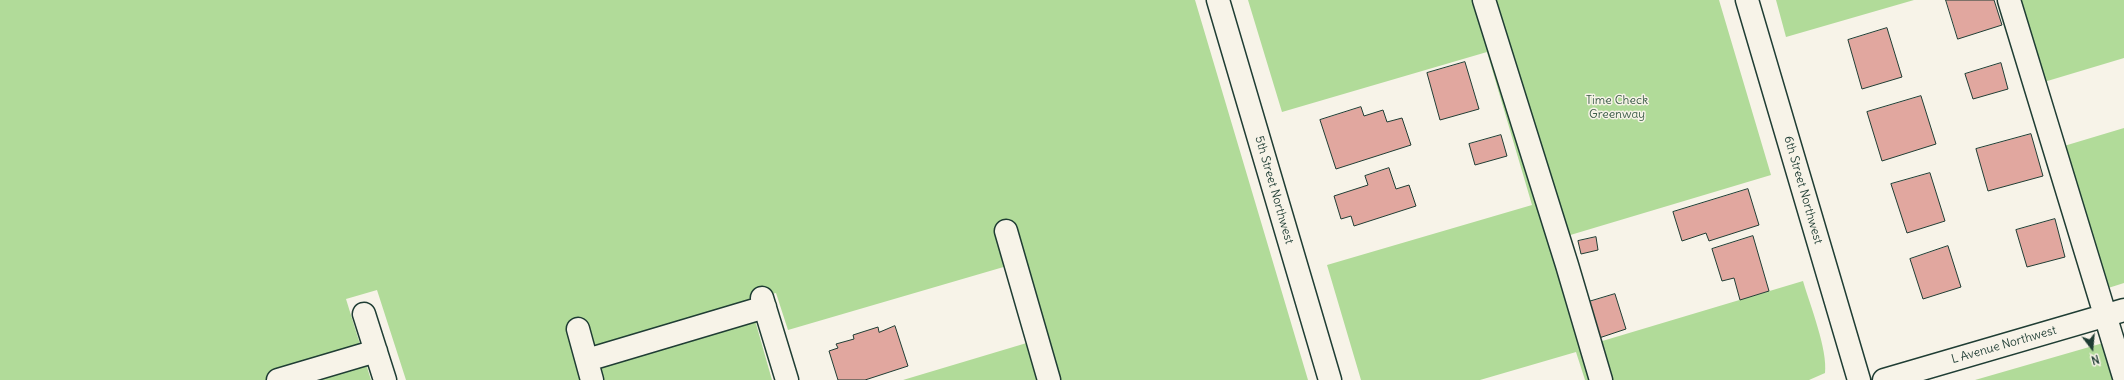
<!DOCTYPE html>
<style>
body{margin:0}
#map{position:relative;width:2124px;height:380px;overflow:hidden;background:#f7f3e8;font-family:Delius,sans-serif}
canvas{display:block}
.north{position:absolute;left:2072px;top:328px;width:40px;height:40px;-webkit-text-stroke:3px #f7f3e8;paint-order:stroke;rotate:164deg;font-size:11px;font-weight:700;line-height:16px;text-align:center;color:#1f3d34}
.north::after{content:'';display:block;margin:auto;width:14px;height:18px;background:#1f3d34;clip-path:polygon(50% 0,100% 100%,50% 72%,0 100%)}
</style>
<div id="map">
<canvas width="2124" height="380"></canvas>
<div class="north">N</div>
</div>
<script>
const c = document.querySelector('canvas').getContext('2d');
c.lineJoin = 'round';
function paint(path, color) { c.fillStyle = color; c.fill(path, 'evenodd'); }
function trace(path, color, width, dash) { c.strokeStyle = color; c.lineWidth = width; c.lineCap = dash ? 'butt' : 'round'; c.setLineDash(dash || []); c.stroke(path); }
function write(font, color, halo, rows, align = 'center') {
  c.font = font + ' Delius,sans-serif'; c.lineWidth = 3; c.setLineDash([]); c.textBaseline = 'middle'; c.strokeStyle = halo; c.fillStyle = color; for (const [text, x, y, turn = 0] of rows) {
    c.save(); c.translate(x, y); c.rotate((+turn || 0) * Math.PI / 180); c.textAlign = isNaN(turn) ? turn : align; if (halo) c.strokeText(text, 0, 0); c.fillText(text, 0, 0); c.restore();
  }
}
paint(new Path2D(`
 M0,0H1195L1308,380H903L1030,342L1007,266L788,330L776,293L749,299L772,380H406L377,290L346,299L371,380H0Z
 M1248,0H1719L1771,175L1567,236L1599,342L1803,281C1810,305 1828,350 1825,373L1809,380H1585L1576,352L1480,380H1361L1327,265L1532,205L1487,52L1282,112Z
 M1776,0H1914L1786,37Z
 M2020,0H2124V58L2044,82Z
 M2124,128V283L2105,289L2064,146Z
 M2124,337V380H1975Z`), '#b1db99');
const building = new Path2D(`
 M1946,0H1994L2002,25L1958,39Z
 M1887,28L1902,77L1862,89L1848,40Z
 M1465,62L1479,109L1440,120L1427,73Z
 M2001,63L2008,89L1973,99L1965,74Z
 M1921,96L1936,144L1882,161L1867,112Z
 M1361,107L1364,116L1383,110L1387,122L1402,118L1411,145L1336,169L1320,120Z
 M2031,134L2043,176L1988,191L1976,149Z
 M1501,135L1507,156L1475,165L1469,144Z
 M1389,168L1396,189L1409,185L1416,206L1354,226L1351,216L1341,219L1334,196L1368,185L1365,176Z
 M1930,173L1945,221L1907,233L1891,184Z
 M1748,189L1759,225L1709,241L1706,233L1682,241L1673,212Z
 M2055,219L2065,257L2027,267L2016,230Z
 M1753,236L1769,291L1740,300L1734,278L1722,281L1712,249Z
 M1596,237L1598,250L1581,254L1578,241Z
 M1948,246L1961,287L1923,299L1910,259Z
 M1615,294L1626,329L1596,339L1585,303Z
 M895,326L908,366L865,380H838L829,351L838,348L836,344L854,339L853,335L878,327L879,332Z`);
paint(building, '#e1a79f');
trace(building, '#1f3d34', 1);
const minor = new Path2D(`
 M1218,0L1330,380
 M1484,0L1567,265L1601,380
 M1747,0L1859,380
 M2009,0L2124,377
 M1006,231L1049,380
 M762,298L787,380
 M364,314L385,380
 M578,329L592,380
 M587,360L765,307
 M278,380L376,351
 M1884,380L2124,310`);
trace(minor, '#1f3d34', 25);
trace(minor, '#f7f3e8', 22);
write('12px', '#3c5d48', '#f7f3e8', [
 ["Time Check",1617,101],
 ["Greenway",1617,115]
]);
write('12px', '#1f3d34', '#f7f3e8', [
 ["5th Street Northwest",1274,190,74],
 ["6th Street Northwest",1803,190,74],
 ["L Avenue Northwest",2004,345,-16]
]);
</script>
